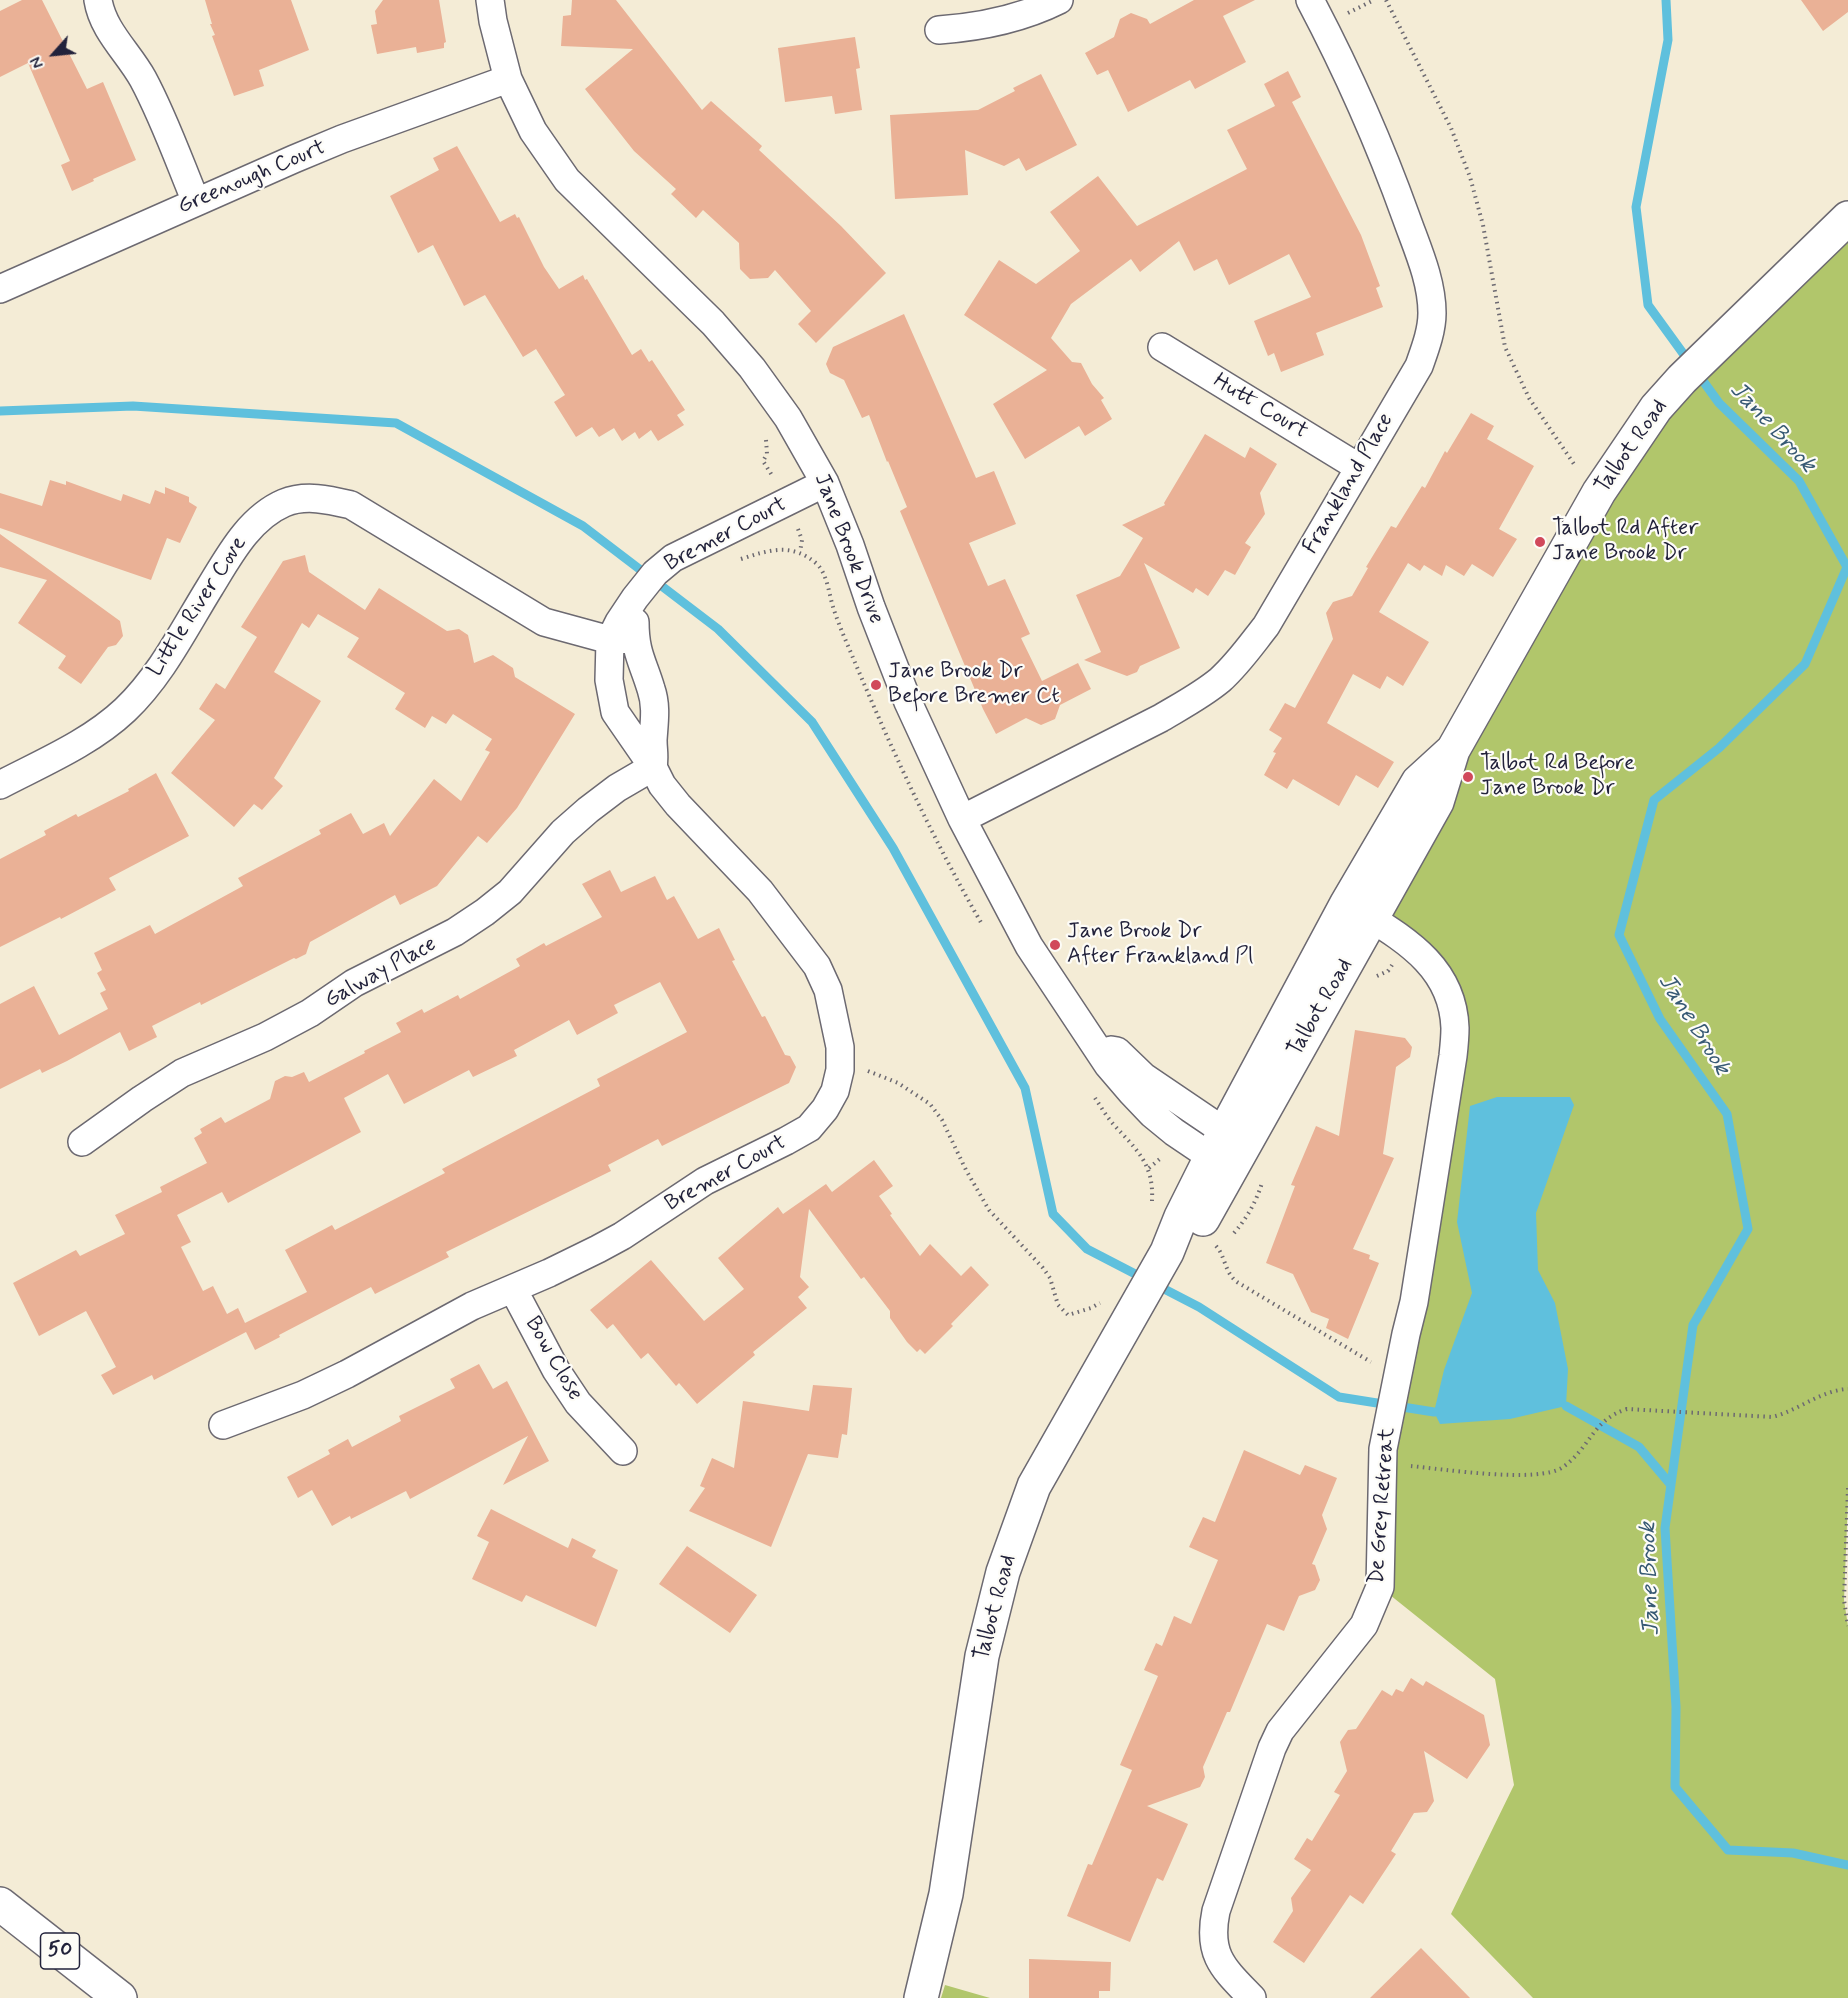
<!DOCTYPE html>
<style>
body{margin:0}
#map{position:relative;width:1848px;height:1998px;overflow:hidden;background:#f4ecd6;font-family:Mynerve,sans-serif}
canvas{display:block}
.north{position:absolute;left:24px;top:24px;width:60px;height:60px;-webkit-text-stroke:4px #fdfcf7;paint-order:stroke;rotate:243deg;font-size:16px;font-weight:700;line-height:24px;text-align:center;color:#22223b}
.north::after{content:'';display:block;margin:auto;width:21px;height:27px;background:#22223b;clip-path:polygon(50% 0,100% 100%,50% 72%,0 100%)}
</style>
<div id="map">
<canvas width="1848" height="1998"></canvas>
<div class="north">N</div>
</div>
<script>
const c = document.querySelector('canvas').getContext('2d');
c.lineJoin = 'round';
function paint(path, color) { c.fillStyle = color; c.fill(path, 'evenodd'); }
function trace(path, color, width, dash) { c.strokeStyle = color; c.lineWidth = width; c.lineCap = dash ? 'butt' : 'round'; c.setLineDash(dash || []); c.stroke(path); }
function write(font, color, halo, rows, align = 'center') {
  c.font = font + ' Mynerve,sans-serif'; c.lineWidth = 4.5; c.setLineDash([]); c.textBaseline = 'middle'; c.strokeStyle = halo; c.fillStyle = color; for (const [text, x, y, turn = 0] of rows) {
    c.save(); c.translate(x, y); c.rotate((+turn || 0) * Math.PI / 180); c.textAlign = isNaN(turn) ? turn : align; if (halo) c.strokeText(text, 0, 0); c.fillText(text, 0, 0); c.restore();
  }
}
paint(new Path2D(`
 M1848,218V1499L1844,1600L1848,1626V1998H1533L1451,1914L1514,1785L1495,1679L1380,1587L1451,1004L1371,919L1599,492Z
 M945,1985L990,1998H941Z`), '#b1c66b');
paint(new Path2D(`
 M1497,1097H1570L1574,1105L1536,1213L1538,1270L1555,1303L1568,1369L1566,1406L1510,1419L1440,1424L1434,1412L1444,1370L1472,1293L1457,1222L1470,1106Z`), '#5fc0dd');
trace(new Path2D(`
 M1666,0L1668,40L1636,207L1648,305L1719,403L1799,481L1847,567L1805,664L1719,748L1654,800L1619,935L1660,1019L1727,1114L1748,1229L1693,1325L1665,1528L1676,1707L1675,1787L1728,1850L1793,1853L1848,1865
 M0,411L133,406L396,423L583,526L718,629L812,722L893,848L1025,1088L1053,1214L1087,1249L1199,1307L1339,1397L1434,1412
 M1566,1406L1639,1447L1671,1485`), '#5fc0dd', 9);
paint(new Path2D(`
 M22,0H42L87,89L103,82L136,160L93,179L94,181L72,191L61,165L70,161L28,63L0,77V11Z
 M205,0H291L309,50L259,70L264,86L234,96L212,36L215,35L210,24H212Z
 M383,0H439L446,42L444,43V48L417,53L416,47L377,54L371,25L377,24L375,11Z
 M572,0H616L702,110L711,101L762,146L759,150L841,226L886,273L816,343L798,324L811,311L775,270L768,278L750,279L740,269L739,243L703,210L696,218L671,194L676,189L634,151L585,89L633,49L561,46L563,16L571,15Z
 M1194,0H1255L1223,16L1246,62L1195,89L1190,80L1128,112L1108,70L1097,75L1085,53L1114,37L1120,19L1131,13L1147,19L1150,24Z
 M1801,0H1848V12L1823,31Z
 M855,37L860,68L856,69L862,110L835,114L832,96L785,102L778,48Z
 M1288,71L1301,97L1292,102L1361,235L1380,286L1376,288L1383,307L1316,333L1324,355L1281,372L1274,353L1268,356L1254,321L1311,297L1289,254L1229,285L1217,259L1194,271L1179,241L1140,272L1131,259L1071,304L1051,338L1072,362L1081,363L1092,384L1104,398L1101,400L1112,419L1085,436L1079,426L1025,459L993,404L1047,370L964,315L999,260L1036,284L1080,251L1050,212L1098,176L1137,226L1247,169L1227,130L1275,106L1264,84Z
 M1041,74L1077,145L1026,171L1019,158L1004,166L965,150L968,195L895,199L890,115L978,110L1015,91L1013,88Z
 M457,146L500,222L515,214L517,218L519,217L544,267L559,289L583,275L585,280L587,279L632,355L641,349L649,362L652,360L685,410L677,415L684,425L658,441L651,430L639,439L635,432L622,441L614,428L599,437L592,427L576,437L554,402L565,395L536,349L523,357L485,295L464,306L433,245L418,253L390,196L439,170L433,158Z
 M904,314L976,478L994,471L1016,524L969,543L988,586L1005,579L1030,634L1021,638L1042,681L1078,663L1091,689L1060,705L1055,719L1041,725L1026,718L996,734L983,709L900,511L907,507L888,461L887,462L869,415L862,418L844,380L830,373L826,364L833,347Z
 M1471,413L1494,426L1487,439L1534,466L1499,529L1517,539L1493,577L1472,564L1464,576L1446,565L1442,576L1424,565L1420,571L1408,563L1379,612L1429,642L1403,686L1387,676L1380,689L1353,674L1327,723L1394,762L1378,788L1356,775L1339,806L1293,779L1287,789L1264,775L1276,753L1273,752L1282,738L1269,730L1285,703L1295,708L1333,639L1326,613L1333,602L1352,596L1368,568L1366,567L1391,526L1396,528L1422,486L1425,488L1445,451L1447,453Z
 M1205,434L1245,458L1250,447L1277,464L1260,493L1265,514L1245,543L1251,547L1235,575L1225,570L1208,596L1196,588L1193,593L1144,563L1180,648L1140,666L1137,672L1127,676L1084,660L1101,652L1076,595L1120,576L1143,538L1122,525L1165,505L1164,503Z
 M50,480L66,485V481L121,501L123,494L150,504L155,490L165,494V487L189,497V502L197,507L180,543L167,538L151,580L0,528V493L42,506Z
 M0,534L120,621L123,636L116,645L108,647L81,684L58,668L66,656L18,623L47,580L0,567Z
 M305,555L309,572L365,610L379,588L447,631L459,629L468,635L474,663L493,655L513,668L515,677L575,714L517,808L487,843L478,836L437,886L400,905L395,895L310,942L306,954L296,959L294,958L201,1005L200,1002L152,1026L157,1037L129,1051L120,1032L67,1061L42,1073L40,1069L0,1089V1004L34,986L59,1035L108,1009L100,993L106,990L97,973L102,970L94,953L150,925L155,934L243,886L238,878L321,834L319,830L351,813L363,834L384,823L390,836L434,779L461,801L490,752L485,750L492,739L453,714L446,724L432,716L425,728L395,709L405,693L347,657L359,638L318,614L309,628L302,623L274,672L321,701L274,778L283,786L262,810L254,804L234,827L171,773L215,720L199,709L216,683L225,689L257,637L241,627L283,561Z
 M156,773L189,836L109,878L116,890L61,919L60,917L0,947V859L46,835L44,831L76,814L78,817L129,791L128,789Z
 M610,870L621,892L655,876L667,900L674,896L698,939L719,928L735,960L732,961L762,1017L765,1016L785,1055L790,1056L796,1067L789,1083L662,1146L658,1139L608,1165L611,1171L446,1252L449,1257L375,1294L371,1287L279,1335L280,1337L255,1350L246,1332L154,1380L152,1375L113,1395L101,1375L116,1367L86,1311L39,1336L13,1283L76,1250L80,1256L125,1234L115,1215L162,1192L160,1187L207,1163L194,1138L202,1133L200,1129L221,1117L225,1123L270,1099L275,1081L285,1076L292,1077L304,1072L309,1082L365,1053L364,1051L401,1032L396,1023L422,1009L424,1013L458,995L460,999L520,966L516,959L544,943L546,946L602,917L582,884ZM660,982L687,1032L597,1079L600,1086L442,1169L445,1173L335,1230L332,1225L285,1250L307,1292L245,1323L238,1308L227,1314L213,1286L203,1291L181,1247L191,1242L177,1215L222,1192L228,1203L361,1132L344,1098L388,1074L404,1104L469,1070L473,1077L517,1056L514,1050L569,1020L577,1035L618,1013L614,1005Z
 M1355,1030L1405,1038L1412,1047L1410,1057L1396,1067L1383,1154L1394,1158L1353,1249L1370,1255L1369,1259L1379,1263L1348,1339L1326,1328L1329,1319L1311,1312L1293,1274L1266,1263L1295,1186L1291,1185L1316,1126L1339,1136Z
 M874,1160L893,1186L879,1196L892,1214L890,1215L920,1256L930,1244L961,1276L971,1266L989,1285L951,1324L953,1326L925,1354L920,1349L917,1352L907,1342L890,1318V1311L864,1277L861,1279L809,1209L800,1277L809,1287L798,1297L807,1308L753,1352L755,1355L697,1404L679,1383L676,1386L648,1353L641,1359L613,1324L607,1329L590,1310L651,1260L704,1321L744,1289L718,1258L778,1207L783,1214L826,1184L832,1192Z
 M479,1364L493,1389L507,1381L549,1461L503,1485L528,1436L410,1499L406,1491L351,1519L350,1516L332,1526L312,1490L298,1498L287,1477L330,1454L328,1450L348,1439L352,1447L401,1421L399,1416L455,1388L450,1379Z
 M813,1385L852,1388L847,1435L842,1434L838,1458L808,1454L771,1547L689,1511L705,1488L700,1486L712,1458L734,1468L743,1401L809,1411Z
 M1244,1450L1300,1475L1305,1465L1337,1478L1322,1515L1327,1529L1312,1564L1315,1565L1320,1580L1315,1590L1299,1596L1284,1631L1267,1624L1230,1712H1227L1203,1767L1205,1777L1200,1787L1147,1806L1188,1824L1163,1881L1157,1878L1130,1942L1067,1916L1088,1864L1092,1865L1132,1770L1120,1765L1158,1676L1144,1670L1156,1643L1162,1646L1174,1616L1191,1624L1218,1560L1189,1547L1203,1517L1215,1522Z
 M491,1509L568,1548L572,1538L596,1550L592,1557L618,1570L596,1627L526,1595L522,1602L472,1579L489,1542L477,1536Z
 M687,1546L757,1595L730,1633L659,1584Z
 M1411,1678L1423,1686L1426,1681L1484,1715L1490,1745L1467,1779L1424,1751L1434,1801L1427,1812L1414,1813L1391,1851L1396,1854L1363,1904L1350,1895L1304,1963L1273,1942L1293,1911L1291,1898L1311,1870L1294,1859L1307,1838L1312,1841L1340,1795L1334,1792L1347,1771L1340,1742L1348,1730L1356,1729L1382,1690L1392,1696L1396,1689L1403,1692Z
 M1421,1948L1470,1998H1370Z
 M1029,1959L1111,1962L1110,1991H1099V1998H1029Z`), '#eab196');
const minor = new Path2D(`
 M98,0C103,31 128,52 143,79C164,118 179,161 196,202
 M490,0L493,21L508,79L533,131L567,180L713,323L752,368L788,418L825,483L850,545L871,607L908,702L962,819L1029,946L1108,1065L1132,1093L1152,1114L1174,1132L1211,1157L1227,1165
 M939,30C981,27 1021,19 1059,0
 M0,289L294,159L342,139L508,79
 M1162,347L1358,467
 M635,622C635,653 643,662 651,689C657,706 654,723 653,740C653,750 655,757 653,767
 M0,785C42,763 90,743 125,710C161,676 184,629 210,587C229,556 249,518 284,503C306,494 330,500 351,505L544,622L610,640L635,639
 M962,819L1161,718C1181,706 1202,695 1220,680C1238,664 1251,645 1266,626L1419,366C1425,349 1432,331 1432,313C1432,280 1417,248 1406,217C1379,142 1347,70 1310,0
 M1111,1050L1117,1051L1144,1077L1240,1142
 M82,1142L142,1099L182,1073L265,1037L310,1013L354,983L455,932L485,912L510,892L563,832L588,810L617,788L653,767
 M513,1289L556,1370L578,1403L623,1451
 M223,1425L303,1395L347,1374L472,1306L549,1273L598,1249L622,1236L705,1181L786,1141L809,1128L825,1109L835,1091L840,1070V1047L828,990L817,966L760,891L678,805L662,785L653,767L615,712L609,680L610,640L619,622L635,598L655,573L673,558L825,483
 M1252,1998C1223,1968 1207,1955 1216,1911L1272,1748L1280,1731L1364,1625L1380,1587L1383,1449L1406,1334L1414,1302L1453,1056C1454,1047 1455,1037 1455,1028C1453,965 1402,938 1355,908`);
const secondary = new Path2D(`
 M1203,1219L1437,802L1453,750L1599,492L1656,408L1682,379L1848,218
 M921,1998L946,1894L982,1656L1003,1572L1034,1486L1167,1252L1181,1217L1211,1157L1347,903L1418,782L1453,750`);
const primary = new Path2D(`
 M0,1904L120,1998`);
trace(minor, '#6c6971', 30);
trace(secondary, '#6c6971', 36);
trace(primary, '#6c6971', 36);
trace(new Path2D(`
 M1386,0L1451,128L1470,177L1483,225L1505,347L1529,398L1576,467
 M1348,13L1374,0
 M766,440L767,454L763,461L773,477
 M798,529L802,540L800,552
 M741,559C769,550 792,542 817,564C828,575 829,596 834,610C839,625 845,639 851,653C890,746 932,838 983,926
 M1377,976L1388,971L1392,965
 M868,1071L898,1083L930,1104L942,1120L966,1170L989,1210L1043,1268L1050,1278L1058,1305L1068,1315L1091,1308L1100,1303
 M1095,1098C1101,1107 1107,1117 1114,1125C1137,1150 1154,1164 1152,1201
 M1149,1168L1161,1158
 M1234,1233C1247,1218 1256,1202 1262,1183
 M1216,1246C1226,1257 1224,1272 1237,1282L1371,1362
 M1411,1466C1442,1469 1540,1484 1563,1467C1591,1447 1592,1420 1627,1409L1772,1417C1798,1411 1821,1390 1848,1389
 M1848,1488L1844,1600L1848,1626`), '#6c6971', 4, [1.5, 4.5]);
trace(minor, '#fff', 27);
trace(secondary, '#fff', 33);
trace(primary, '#fff', 33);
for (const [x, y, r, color] of [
 [1540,542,6,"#d1495b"],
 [876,685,6,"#d1495b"],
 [1468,777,6,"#d1495b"],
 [1055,945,6,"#d1495b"]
]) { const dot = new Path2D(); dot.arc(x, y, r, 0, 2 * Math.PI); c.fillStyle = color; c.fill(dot); trace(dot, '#fdfcf7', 2); }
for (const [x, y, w] of [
 [60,1951,39]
]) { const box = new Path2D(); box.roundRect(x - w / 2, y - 18, w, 36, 4.5); c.fillStyle = '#fdfcf7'; c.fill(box); trace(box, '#22223b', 1.5); }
write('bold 21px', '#22223b', null, [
 ["50",60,1951]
]);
write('22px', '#22223b', '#fdfcf7', [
 ["Greenough Court",252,178,-23],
 ["Hutt Court",1260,407,31],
 ["Talbot Road",1632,447,-55],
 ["Frankland Place",1349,484,-60],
 ["Bremer Court",726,535,-28],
 ["Jane Brook Drive",848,549,69],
 ["Little River Cove",198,607,-57],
 ["Galway Place",381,973,-29],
 ["Talbot Road",1321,1008,-60],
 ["Bremer Court",726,1174,-29],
 ["Bow Close",553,1359,60],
 ["De Grey Retreat",1383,1506,-86],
 ["Talbot Road",996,1608,-75]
]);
write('22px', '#22223b', '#fdfcf7', [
 ["Talbot Rd After",1552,529],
 ["Jane Brook Dr",1552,554],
 ["Jane Brook Dr",888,672],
 ["Before Bremer Ct",888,697],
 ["Talbot Rd Before",1480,764],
 ["Jane Brook Dr",1480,789],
 ["Jane Brook Dr",1067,932],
 ["After Frankland Pl",1067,957]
], 'left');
write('italic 24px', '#375974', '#fdfcf7', [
 ["Jane Brook",1772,428,47],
 ["Jane Brook",1693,1025,58],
 ["Jane Brook",1651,1579,-92]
]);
</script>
